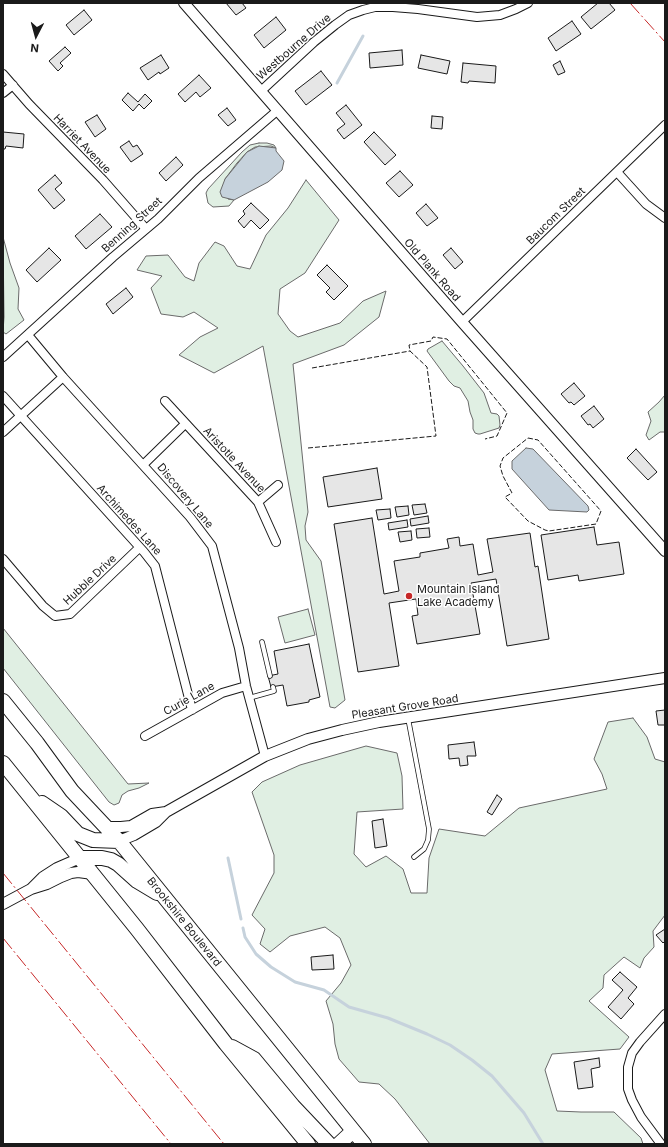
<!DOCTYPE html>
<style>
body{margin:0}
#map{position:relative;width:668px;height:1147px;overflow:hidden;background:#fff;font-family:Inter,sans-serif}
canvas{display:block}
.frame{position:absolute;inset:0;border:4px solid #1a1a1a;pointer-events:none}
.north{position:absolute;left:16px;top:16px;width:40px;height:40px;-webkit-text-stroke:3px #fff;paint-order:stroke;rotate:186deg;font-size:11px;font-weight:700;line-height:16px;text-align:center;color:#1a1a1a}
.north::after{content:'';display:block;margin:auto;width:14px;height:18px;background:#1a1a1a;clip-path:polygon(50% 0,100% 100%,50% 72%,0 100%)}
</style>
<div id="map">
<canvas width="668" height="1147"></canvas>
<div class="frame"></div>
<div class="north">N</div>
</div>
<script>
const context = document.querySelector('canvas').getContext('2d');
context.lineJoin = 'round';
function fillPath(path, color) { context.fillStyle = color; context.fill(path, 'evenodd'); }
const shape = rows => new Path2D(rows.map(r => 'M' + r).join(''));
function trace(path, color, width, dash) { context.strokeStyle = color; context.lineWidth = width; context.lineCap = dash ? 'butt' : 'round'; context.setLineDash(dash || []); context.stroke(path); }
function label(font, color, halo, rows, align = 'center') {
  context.font = font + ' Inter,sans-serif'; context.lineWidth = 3; context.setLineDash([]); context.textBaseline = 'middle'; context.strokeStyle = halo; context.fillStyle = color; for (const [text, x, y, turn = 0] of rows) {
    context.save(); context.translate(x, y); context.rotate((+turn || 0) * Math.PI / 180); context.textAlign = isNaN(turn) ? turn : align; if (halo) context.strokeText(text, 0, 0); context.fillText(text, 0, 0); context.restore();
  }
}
const green = shape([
 [259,143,267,143,274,145,276,148,271,146,255,147,247,152,237,163,225,179,228,199,234,200,229,206,213,207,208,203,206,193,208,189,242,152,250,145,259,143],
 [306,180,339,220,305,273,280,289,278,314,290,331,298,337,340,323,363,301,386,291,379,317,344,345,293,364,308,512,305,526,306,540,321,561,345,700,335,708,330,707,263,346,214,373,179,355,200,337,218,328,194,312,183,317,161,314,151,288,162,276,137,270,146,256,168,255,185,277,194,281,199,263,215,242,224,246,237,266,250,269,266,235,288,208,306,180],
 [3,237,10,263,19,288,18,309,24,320,6,334,3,332,4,317,3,237],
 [442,341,463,366,484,393,491,413,497,414,499,416,500,425,499,428,480,434,478,434,475,433,473,429,473,420,470,412,468,401,460,388,454,386,449,381,427,351,428,349,442,341],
 [665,395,665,432,660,432,649,440,646,435,651,421,648,412,659,402,665,395],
 [308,609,315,635,285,643,278,617,308,609],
 [3,628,128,784,149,783,139,788,128,791,122,795,119,803,114,805,109,802,3,668,3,628],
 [633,718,647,737,655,759,665,762,665,915,653,931,654,947,644,958,640,968,624,957,604,975,603,988,589,1001,629,1037,620,1049,552,1054,545,1070,557,1111,581,1112,614,1112,641,1138,643,1144,430,1144,395,1099,379,1084,359,1082,339,1059,335,1044,333,1024,326,1001,341,983,351,965,340,938,325,927,290,936,270,952,260,944,265,929,252,915,274,873,274,855,252,792,262,782,300,765,366,746,397,753,402,776,403,809,357,812,354,854,366,867,386,856,403,869,411,893,427,893,429,858,439,829,485,836,519,808,607,789,602,774,594,759,608,722,633,718]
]);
fillPath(green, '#e0efe3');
trace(green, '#6a6a6a', 1);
const water = shape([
 [259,146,276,148,276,151,284,161,282,170,268,182,234,200,222,197,220,192,225,179,247,152,259,146],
 [526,448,533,449,588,506,589,510,587,512,549,510,512,469,512,461,526,448]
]);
fillPath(water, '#c6d2dc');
trace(water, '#6a6a6a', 1);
trace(shape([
 [337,83,363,36],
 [228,858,241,919],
 [243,928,245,937,256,954,271,967,295,982,324,990,349,1007,388,1018,427,1034,450,1045,472,1060,492,1076,524,1113,543,1144]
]), '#c6d2dc', 3);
const building = shape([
 [226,3,242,3,246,8,236,15,226,3],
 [598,3,609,3,615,10,591,29,581,17,598,3],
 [84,10,92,20,74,35,66,25,84,10],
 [276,17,286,30,264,48,254,35,276,17],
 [572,21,581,34,556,51,548,38,572,21],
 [65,47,71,53,60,63,63,66,58,71,49,61,65,47],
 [402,50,403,65,370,68,369,53,402,50],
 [161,55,169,68,160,74,159,72,148,80,140,68,161,55],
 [421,55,450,61,447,74,418,68,421,55],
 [560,61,565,72,558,75,553,65,560,61],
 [463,63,496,66,495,83,469,81,468,83,461,82,463,63],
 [321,71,332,85,306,105,295,91,321,71],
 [199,75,211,88,200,97,196,92,185,102,178,94,199,75],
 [128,93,138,102,145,94,152,101,144,109,139,104,133,111,122,100,128,93],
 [346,105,362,125,344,139,337,130,345,124,336,113,346,105],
 [227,108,236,120,228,126,218,115,227,108],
 [97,115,106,129,95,137,85,122,97,115],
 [432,116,443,117,442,129,431,128,432,116],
 [3,132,24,134,23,148,6,146,5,149,3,149,3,132],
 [374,132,396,155,385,165,364,142,374,132],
 [129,141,133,147,137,145,143,154,131,162,120,147,129,141],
 [176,157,183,165,166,181,159,173,176,157],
 [400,171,413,185,399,197,386,183,400,171],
 [55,175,62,183,55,189,65,200,54,209,38,190,55,175],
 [251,203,269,220,260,229,251,220,244,228,238,221,245,214,243,211,251,203],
 [426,204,438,218,427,226,416,213,426,204],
 [100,214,112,227,86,249,75,236,100,214],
 [49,248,61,260,37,282,26,270,49,248],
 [451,248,463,262,455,269,443,255,451,248],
 [327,265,348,286,334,300,326,292,330,288,317,275,327,265],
 [126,288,133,297,113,314,106,304,126,288],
 [574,383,585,396,574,405,571,402,569,403,561,394,574,383],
 [594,406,604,419,593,428,590,424,588,425,581,416,594,406],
 [636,449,657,472,648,480,627,458,636,449],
 [377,468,382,499,328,507,323,477,377,468],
 [425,504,427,513,414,515,412,505,425,504],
 [408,506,409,515,397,517,395,507,408,506],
 [390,509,391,518,378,520,376,510,390,509],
 [428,516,429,523,411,526,410,519,428,516],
 [372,518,384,594,399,591,394,561,420,557,420,553,449,548,447,539,459,537,460,546,473,544,478,575,493,572,487,539,530,533,535,567,538,566,549,639,507,646,496,579,471,583,480,634,417,644,412,616,418,615,416,599,389,603,399,666,358,672,334,524,372,518],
 [407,520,408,527,389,530,388,523,407,520],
 [594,527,597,545,619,542,624,574,579,581,578,575,548,580,541,535,594,527],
 [429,528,430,537,417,538,416,529,429,528],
 [411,531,412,540,400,542,398,532,411,531],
 [309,644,320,697,309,700,309,702,287,706,283,685,271,687,268,676,278,674,274,651,309,644],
 [665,710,665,725,658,725,656,711,665,710],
 [474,742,476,756,467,756,468,765,460,766,459,758,449,759,448,745,474,742],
 [497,795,502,799,492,815,487,812,497,795],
 [383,819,387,846,375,848,372,821,383,819],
 [665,929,665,941,663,943,656,935,665,929],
 [333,955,334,969,312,970,311,957,333,955],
 [620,972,637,987,628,998,634,1004,621,1019,608,1007,623,990,612,980,620,972],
 [599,1058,600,1067,591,1069,593,1087,578,1089,574,1062,599,1058]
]);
fillPath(building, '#e6e6e6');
trace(building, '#1a1a1a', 1);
const service = shape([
 [262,642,270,676],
 [249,698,274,691,273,687],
 [408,718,429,829,428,840,424,849,414,857]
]);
const minor = shape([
 [3,74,29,104,103,180,146,229],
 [261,91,314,42,335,25,349,15,363,10,375,7,393,7,418,9,477,17,500,15,516,9,528,3],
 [3,93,13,85],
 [617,172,646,204,665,218],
 [462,322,665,125],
 [28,335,63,377,190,517,212,546,239,648,246,686,265,756],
 [3,357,113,257,158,219,199,178,278,110],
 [3,396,144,552,155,566,192,710],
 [165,401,258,502,276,542],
 [3,432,63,377],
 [143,465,185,424],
 [258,502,278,485],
 [3,559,43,606,55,616,70,614,139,548],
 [145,736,222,693,246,686],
 [661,1144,641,1117,632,1100,628,1089,628,1067,632,1053,640,1042,665,1014]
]);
const tertiary = shape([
 [184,3,462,322,665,551],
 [166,812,265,756,308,739,342,730,379,722,665,678],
 [106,827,121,827,131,826,152,814,166,812,156,822,134,835,119,841],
 [80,858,57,868,43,877,31,889,47,884,61,877,71,873,78,872,93,874],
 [3,904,31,889]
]);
const trunk = shape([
 [3,701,37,743,72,791,119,841,364,1144],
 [3,763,137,929,226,1044,308,1144],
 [42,803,61,816,78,834,93,840,119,841],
 [80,858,102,858,111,860,118,864,137,881,157,893],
 [232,1047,254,1059,293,1106,329,1144],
 [339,1144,353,1131]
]);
trace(service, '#1a1a1a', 5.5);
trace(minor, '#1a1a1a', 10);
trace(tertiary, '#1a1a1a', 12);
trace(trunk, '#1a1a1a', 16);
trace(service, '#fff', 4);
trace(minor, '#fff', 8);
trace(tertiary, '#fff', 10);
trace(trunk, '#fff', 14);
trace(shape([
 [312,368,410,351],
 [528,438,538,440,601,511,596,524,549,531,545,530,528,521,505,497,512,493,503,476,500,466,503,458,528,438],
 [308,448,436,436,427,367,410,351,409,345,431,341,433,337,447,339,507,413,497,436,485,439]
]), '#1a1a1a', 1, [5, 2]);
trace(shape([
 [630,3,665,42],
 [3,873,224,1144],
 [3,938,171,1144]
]), '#c62828', 1, [14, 3, 2, 3]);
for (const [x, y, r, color] of [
 [409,596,4,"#c62828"]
]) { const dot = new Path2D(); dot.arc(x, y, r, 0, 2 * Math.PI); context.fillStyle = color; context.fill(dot); trace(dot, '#fff', 1.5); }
label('11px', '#1a1a1a', '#fff', [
 ["Westbourne Drive",294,47,-41],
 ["Harriet Avenue",82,144,46],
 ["Baucom Street",556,216,-44],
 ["Benning Street",132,225,-42],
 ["Old Plank Road",432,270,49],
 ["Aristotle Avenue",234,460,47],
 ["Discovery Lane",185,496,50],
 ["Archimedes Lane",129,520,48],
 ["Hubble Drive",90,580,-43],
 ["Curie Lane",189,699,-29],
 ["Pleasant Grove Road",405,707,-9],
 ["Brookshire Boulevard",184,922,51]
]);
label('11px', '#1a1a1a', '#fff', [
 ["Mountain Island",417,590],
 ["Lake Academy",417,603]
], 'left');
</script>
